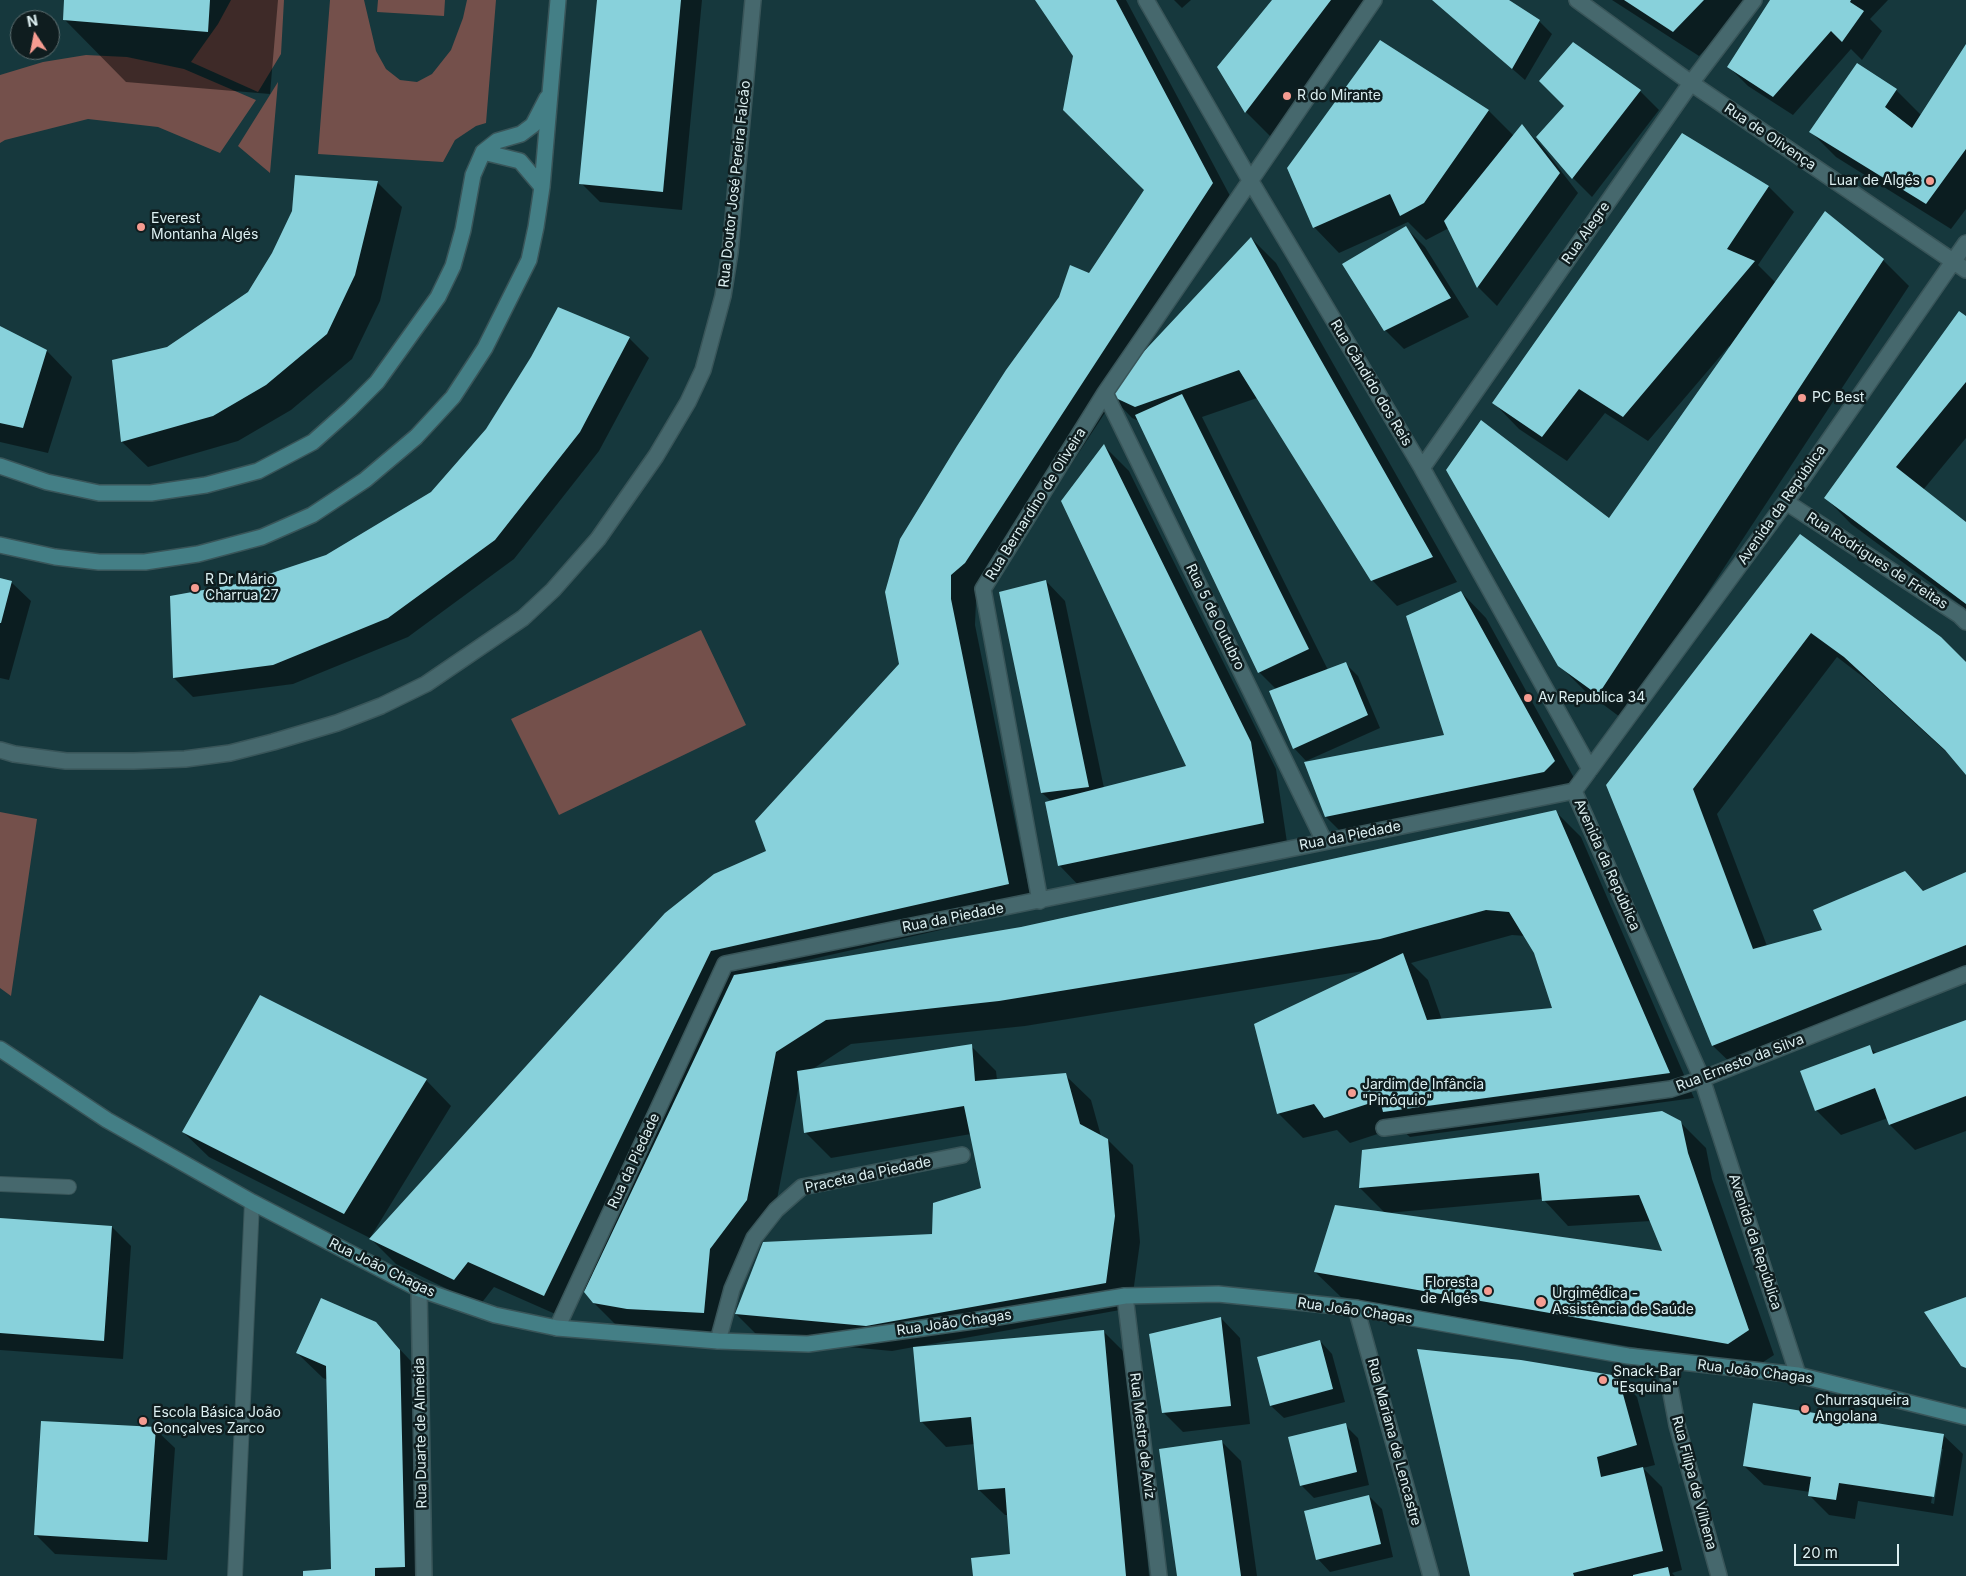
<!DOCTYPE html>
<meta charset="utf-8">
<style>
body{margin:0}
#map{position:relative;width:1966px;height:1576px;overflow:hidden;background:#16383d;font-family:Inter,sans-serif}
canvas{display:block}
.north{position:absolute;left:10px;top:10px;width:50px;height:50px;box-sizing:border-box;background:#0f1d1f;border:1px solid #617173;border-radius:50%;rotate:349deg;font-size:14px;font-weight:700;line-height:20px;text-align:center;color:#ddf0f2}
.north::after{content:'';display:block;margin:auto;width:18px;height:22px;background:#f59c91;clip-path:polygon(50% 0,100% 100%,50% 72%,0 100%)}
.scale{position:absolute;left:1794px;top:1544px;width:105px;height:22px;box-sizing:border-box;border:2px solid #ddf0f2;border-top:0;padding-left:6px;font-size:15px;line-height:18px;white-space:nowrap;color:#ddf0f2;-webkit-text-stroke:4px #0f1d1f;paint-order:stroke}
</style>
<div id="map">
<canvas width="1966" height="1576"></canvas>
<div class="north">N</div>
<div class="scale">20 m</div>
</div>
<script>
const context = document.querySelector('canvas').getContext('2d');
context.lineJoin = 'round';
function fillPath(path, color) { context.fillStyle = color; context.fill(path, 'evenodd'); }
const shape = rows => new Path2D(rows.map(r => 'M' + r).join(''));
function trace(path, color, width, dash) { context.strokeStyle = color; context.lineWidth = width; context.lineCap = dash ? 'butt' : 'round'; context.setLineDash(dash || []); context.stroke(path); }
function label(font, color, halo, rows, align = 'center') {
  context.font = font + ' Inter,sans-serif'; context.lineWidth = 5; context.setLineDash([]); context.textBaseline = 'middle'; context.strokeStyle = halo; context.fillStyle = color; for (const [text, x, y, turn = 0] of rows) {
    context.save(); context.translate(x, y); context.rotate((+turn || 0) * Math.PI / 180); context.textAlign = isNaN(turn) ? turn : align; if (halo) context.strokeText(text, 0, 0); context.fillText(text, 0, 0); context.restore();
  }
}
fillPath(shape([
 [231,0,284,0,281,54,258,92,191,62,218,24],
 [330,0,364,0,376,51,386,69,400,80,417,82,432,74,451,50,463,18,467,0,496,0,486,123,476,126,455,140,443,162,318,154],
 [378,0,445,0,444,16,377,12],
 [86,55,127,57,184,69,256,100,220,153,158,127,88,119,5,140,0,143,0,75,43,62],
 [278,82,270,173,238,146],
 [701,630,746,725,559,815,511,719],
 [0,812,37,819,11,996,0,988]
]), '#74504b');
fillPath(shape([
 [66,0,278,0,270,94,126,82,64,19],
 [599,0,702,0,682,210,600,202,581,183],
 [1037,0,1126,0,1237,209,1147,348,1148,349,1251,238,1276,263,1457,582,1397,606,1372,580,1257,398,1202,417,1328,670,1345,663,1358,676,1380,728,1306,761,1294,748,1277,690,1259,672,1139,421,1132,418,1114,399,990,588,976,601,975,625,1033,909,777,967,777,969,1022,928,1555,811,1581,837,1694,1098,1410,1137,1399,1127,1350,1143,1337,1130,1303,1138,1278,1113,1370,970,1025,1026,851,1044,811,1070,971,1046,996,1071,997,1080,1065,1075,1091,1100,1101,1136,1108,1140,1133,1165,1140,1242,1131,1308,915,1347,915,1349,1104,1332,1129,1357,1149,1576,974,1576,1012,1555,1008,1515,1005,1515,979,1490,975,1444,946,1447,921,1421,914,1347,892,1351,761,1339,736,1314,933,1235,983,1189,971,1134,831,1158,805,1132,799,1085,772,1225,735,1274,729,1338,619,1328,594,1303,584,1289,569,1320,494,1287,480,1305,396,1264,371,1239,768,852,900,664,1089,274,1145,190,1074,56],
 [1512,935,1525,936,1535,952,1553,1009,1442,1020,1428,980,1411,963],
 [1174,0,1191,0,1182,8],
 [1274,0,1375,0,1271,137,1246,112],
 [1434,0,1506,0,1539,21,1552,34,1525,80],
 [1612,0,1744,0,1749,5,1699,56],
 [1771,0,1888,0,1870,19,1882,31,1862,60,1851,49,1793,115,1748,86,1729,67],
 [1574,43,1640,91,1659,110,1592,197,1573,178,1538,137,1566,106],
 [1966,46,1966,209,1951,229,1836,157,1811,132,1896,90,1921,115],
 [1488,110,1514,136,1522,126,1541,145,1578,193,1497,306,1478,287,1449,228,1426,240,1408,222,1339,253,1314,227],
 [1682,135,1769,187,1794,212,1758,265,1776,283,1825,213,1883,260,1909,286,1624,720,1585,691,1559,665,1609,520,1731,347,1729,346,1648,441,1605,413,1567,461,1519,429,1494,403],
 [377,182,402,207,380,301,352,359,291,410,238,441,148,467,122,442,168,348,249,293],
 [1406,228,1425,247,1469,317,1404,349,1385,330],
 [559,309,629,338,649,358,599,451,514,559,408,637,293,684,193,697,174,678,243,584,326,556,432,493,487,430,532,358],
 [1966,317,1966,438,1923,490,1966,524,1966,609,1851,524,1826,498],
 [0,328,47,351,72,377,48,453,0,442],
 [1104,446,1129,471,1276,769,1288,849,1084,891,1059,865,1051,801,1042,793,1001,593,1046,581,1065,601,1104,788,1188,767],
 [1800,536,1966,663,1966,773,1954,759,1871,683,1837,657,1717,814,1767,946,1824,931,1905,872,1924,892,1966,873,1966,980,1739,1071,1713,1046,1607,786],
 [0,579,11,582,31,601,9,680,0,678],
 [1461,592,1486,618,1579,787,1351,842,1326,817,1446,736],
 [1966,1022,1966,1131,1915,1150,1890,1125,1888,1118,1841,1135,1816,1110,1869,1047,1877,1054],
 [426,1080,451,1106,370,1238,209,1157,183,1132],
 [1680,1122,1706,1148,1712,1179,1774,1355,1754,1368,1341,1297,1315,1272,1386,1214,1360,1188],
 [1543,1199,1568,1226,1651,1221,1664,1253,1387,1213],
 [0,1219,112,1227,131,1246,123,1359,0,1350],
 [1221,1318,1240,1338,1250,1424,1183,1432,1163,1412],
 [375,1323,425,1376,429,1576,304,1576,332,1570,328,1380,323,1378,297,1353],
 [1320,1341,1332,1354,1345,1402,1284,1418,1271,1406],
 [1618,1377,1637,1397,1655,1465,1643,1468,1662,1487,1682,1570,1672,1573,1675,1576,1471,1576],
 [1345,1425,1358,1438,1369,1485,1314,1498,1301,1485],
 [155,1429,175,1448,167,1560,55,1554,35,1534],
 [1943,1435,1963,1454,1953,1516,1858,1501,1855,1519,1829,1515,1809,1495,1810,1492,1764,1485,1744,1466],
 [1940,1449,1943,1449,1934,1504,1931,1503],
 [1222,1442,1241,1461,1257,1576,1178,1576],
 [1369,1496,1382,1509,1393,1557,1330,1572,1318,1559]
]), '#0007');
fillPath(shape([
 [64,0,210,0,208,32,63,20],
 [597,0,681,0,663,192,579,184],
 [1035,0,1116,0,1213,183,965,563,951,575,951,599,1009,884,711,951,544,1296,468,1262,454,1280,369,1239,665,913,714,874,766,851,755,821,899,664,885,592,900,539,957,446,1006,370,1059,297,1070,265,1089,273,1144,190,1063,110,1073,56],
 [1272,0,1331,0,1245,113,1217,67],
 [1432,0,1509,0,1540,20,1512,69],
 [1624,0,1704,0,1673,32],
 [1770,0,1851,0,1850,2,1864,11,1842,42,1831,31,1773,97,1727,67],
 [1380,40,1489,110,1424,203,1400,216,1390,194,1313,228,1287,168],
 [1573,42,1641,90,1572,179,1536,137,1564,106,1539,81],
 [1966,44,1966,149,1926,204,1809,132,1857,63,1897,89,1885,107,1912,128],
 [1522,124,1560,173,1477,288,1444,221],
 [1682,133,1769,186,1727,249,1755,261,1623,417,1579,389,1542,437,1492,403],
 [295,175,378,181,355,275,327,334,266,385,213,416,121,442,112,360,167,347,248,292,272,253,292,211],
 [1825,211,1884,259,1598,695,1558,666,1446,470,1481,420,1609,518],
 [1406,226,1451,298,1384,331,1342,264],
 [1251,237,1433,557,1371,581,1239,370,1135,407,1105,393],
 [558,307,630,337,580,432,495,540,388,618,273,665,173,678,170,596,242,583,326,555,431,492,486,429,531,357],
 [1959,311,1966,316,1966,382,1896,467,1966,522,1966,604,1824,498],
 [0,326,47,350,23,428,0,423],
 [1182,394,1309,649,1258,673,1135,415],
 [1104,444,1251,742,1264,823,1058,866,1045,802,1186,766,1061,501],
 [1800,534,1941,637,1966,662,1966,775,1945,750,1844,657,1811,633,1693,789,1753,949,1822,930,1813,910,1905,871,1923,891,1966,872,1966,945,1712,1046,1606,785],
 [0,578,12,581,1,623,0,623],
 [1046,580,1089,787,1041,793,999,592],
 [1461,591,1555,761,1544,772,1325,817,1304,762,1444,735,1406,616],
 [1346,662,1368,715,1293,749,1269,691],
 [1556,810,1670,1073,1383,1112,1380,1100,1324,1118,1314,1104,1277,1114,1254,1024,1403,953,1427,1020,1552,1008,1534,953,1509,912,1486,910,1380,939,999,1001,826,1020,776,1052,747,1200,710,1249,704,1313,627,1309,593,1303,584,1292,734,975,1021,927],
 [260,995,427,1079,344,1214,182,1132],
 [1966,1020,1966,1096,1889,1125,1875,1088,1815,1111,1800,1071,1870,1045,1873,1054],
 [972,1044,975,1081,1066,1073,1080,1124,1108,1139,1115,1216,1106,1283,866,1326,735,1314,763,1242,932,1234,933,1203,981,1188,964,1106,804,1133,797,1071],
 [1662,1111,1681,1121,1688,1153,1749,1330,1728,1344,1314,1272,1335,1205,1662,1251,1639,1195,1542,1201,1539,1173,1359,1188,1362,1150],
 [0,1218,112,1226,104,1341,0,1333],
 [1966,1297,1966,1368,1961,1366,1924,1312],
 [321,1298,376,1322,400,1350,405,1567,375,1568,375,1576,303,1576,303,1571,331,1569,326,1366,296,1353],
 [1221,1317,1231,1406,1162,1413,1149,1334],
 [1104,1330,1126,1576,973,1576,971,1558,1010,1554,1005,1488,978,1490,971,1417,920,1422,913,1347],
 [1320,1340,1333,1389,1270,1406,1257,1357],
 [1417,1349,1521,1360,1618,1376,1637,1445,1597,1457,1601,1477,1643,1467,1663,1551,1573,1573,1574,1576,1470,1576],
 [1753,1403,1944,1434,1934,1497,1839,1483,1836,1500,1808,1496,1811,1477,1743,1466],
 [41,1421,156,1427,148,1542,34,1535],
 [1346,1423,1357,1472,1300,1486,1288,1437],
 [1222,1440,1241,1576,1177,1576,1159,1449],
 [1369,1495,1381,1544,1316,1560,1304,1511],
 [1668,1567,1670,1576,1633,1576,1633,1575]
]), '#88d1db');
const lane = shape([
 [0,1184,69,1187],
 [235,1576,252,1202]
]);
const street = shape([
 [1146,0,1250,180,1422,468,1590,769],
 [1577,0,1691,83,1966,270],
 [1105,393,1324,841],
 [1422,468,1691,83,1754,0],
 [1786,502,1959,615,1966,622],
 [0,750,14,754,66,761,134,761,185,759,230,753,273,742,337,723,381,706,426,684,523,618,553,590,598,539,656,456,688,402,703,370,723,296,730,252,753,0],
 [1574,791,1786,502,1966,243],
 [1574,791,1702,1079,1798,1375],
 [1040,901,983,589,1105,393,1374,0],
 [1384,1128,1671,1089,1702,1079,1966,974],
 [419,1289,424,1576],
 [1125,1296,1159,1576],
 [1356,1308,1431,1576],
 [557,1328,725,964,1574,791],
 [718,1341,732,1289,754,1238,776,1210,802,1187,962,1155],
 [1665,1361,1677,1425,1719,1576]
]);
const secondary = shape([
 [483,152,520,161,542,187],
 [0,466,47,482,99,493,151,493,206,485,258,471,313,442,350,409,377,382,438,297,453,266,463,230,473,175,483,152,497,141,521,134,533,125,547,98],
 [0,545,55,557,99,562,145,562,198,554,262,537,312,515,365,480,416,437,453,397,485,348,529,260,536,227,542,187,558,0],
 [0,1049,107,1120,252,1202,419,1289,495,1315,557,1328,718,1341,808,1344,973,1321,1125,1296,1218,1294,1356,1308,1628,1356,1798,1375,1966,1417]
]);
trace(lane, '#395559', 16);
trace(street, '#395559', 18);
trace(secondary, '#395559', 18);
trace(lane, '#46686d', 14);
trace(street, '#46686d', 15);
trace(secondary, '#447f86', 15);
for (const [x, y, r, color] of [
 [1287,96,5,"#f59c91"],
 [1930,181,5,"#f59c91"],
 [141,227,5,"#f59c91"],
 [1802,398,5,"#f59c91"],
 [195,588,5,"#f59c91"],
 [1528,698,5,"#f59c91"],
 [1352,1093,5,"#f59c91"],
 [1488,1291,5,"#f59c91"],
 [1541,1302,6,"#f59c91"],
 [1603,1380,5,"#f59c91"],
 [1805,1409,5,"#f59c91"],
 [143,1421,5,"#f59c91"]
]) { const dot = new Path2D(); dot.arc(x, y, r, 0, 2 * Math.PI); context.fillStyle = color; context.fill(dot); trace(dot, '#0f1d1f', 2); }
label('14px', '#ddf0f2', '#0f1d1f', [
 ["R do Mirante",1297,96],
 ["Luar de Algés",1920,181,"right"],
 ["Everest",151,219],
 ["Montanha Algés",151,235],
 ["PC Best",1812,398],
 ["R Dr Mário",205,580],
 ["Charrua 27",205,596],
 ["Av Republica 34",1538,698],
 ["Jardim de Infância",1362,1085],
 ["\"Pinóquio\"",1362,1101],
 ["Floresta",1478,1283,"right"],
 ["de Algés",1478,1299,"right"],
 ["Urgimédica -",1552,1294],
 ["Assistência de Saúde",1552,1310],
 ["Snack-Bar",1613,1372],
 ["\"Esquina\"",1613,1388],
 ["Churrasqueira",1815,1401],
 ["Angolana",1815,1417],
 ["Escola Básica João",153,1413],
 ["Gonçalves Zarco",153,1429]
], 'left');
label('14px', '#ddf0f2', '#0f1d1f', [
 ["Rua de Olivença",1770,137,34],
 ["Rua Doutor José Pereira Falcão",735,184,-84],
 ["Rua Alegre",1586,233,-55],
 ["Rua Cândido dos Reis",1371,383,59],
 ["Rua Bernardino de Oliveira",1036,504,-58],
 ["Avenida da República",1782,505,-55],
 ["Rua Rodrigues de Freitas",1877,561,33],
 ["Rua 5 de Outubro",1215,617,64],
 ["Rua da Piedade",1350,836,-11],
 ["Avenida da República",1607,865,66],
 ["Rua da Piedade",953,918,-11],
 ["Rua Ernesto da Silva",1740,1063,-21],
 ["Rua da Piedade",634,1161,-65],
 ["Praceta da Piedade",868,1175,-12],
 ["Avenida da República",1755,1242,72],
 ["Rua João Chagas",382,1268,26],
 ["Rua João Chagas",1355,1311,8],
 ["Rua João Chagas",954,1323,-8],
 ["Rua João Chagas",1755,1372,7],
 ["Rua Duarte de Almeida",421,1433,-91],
 ["Rua Mestre de Aviz",1142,1436,83],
 ["Rua Mariana de Lencastre",1394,1442,75],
 ["Rua Filipa de Vilhena",1694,1483,75]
]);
</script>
